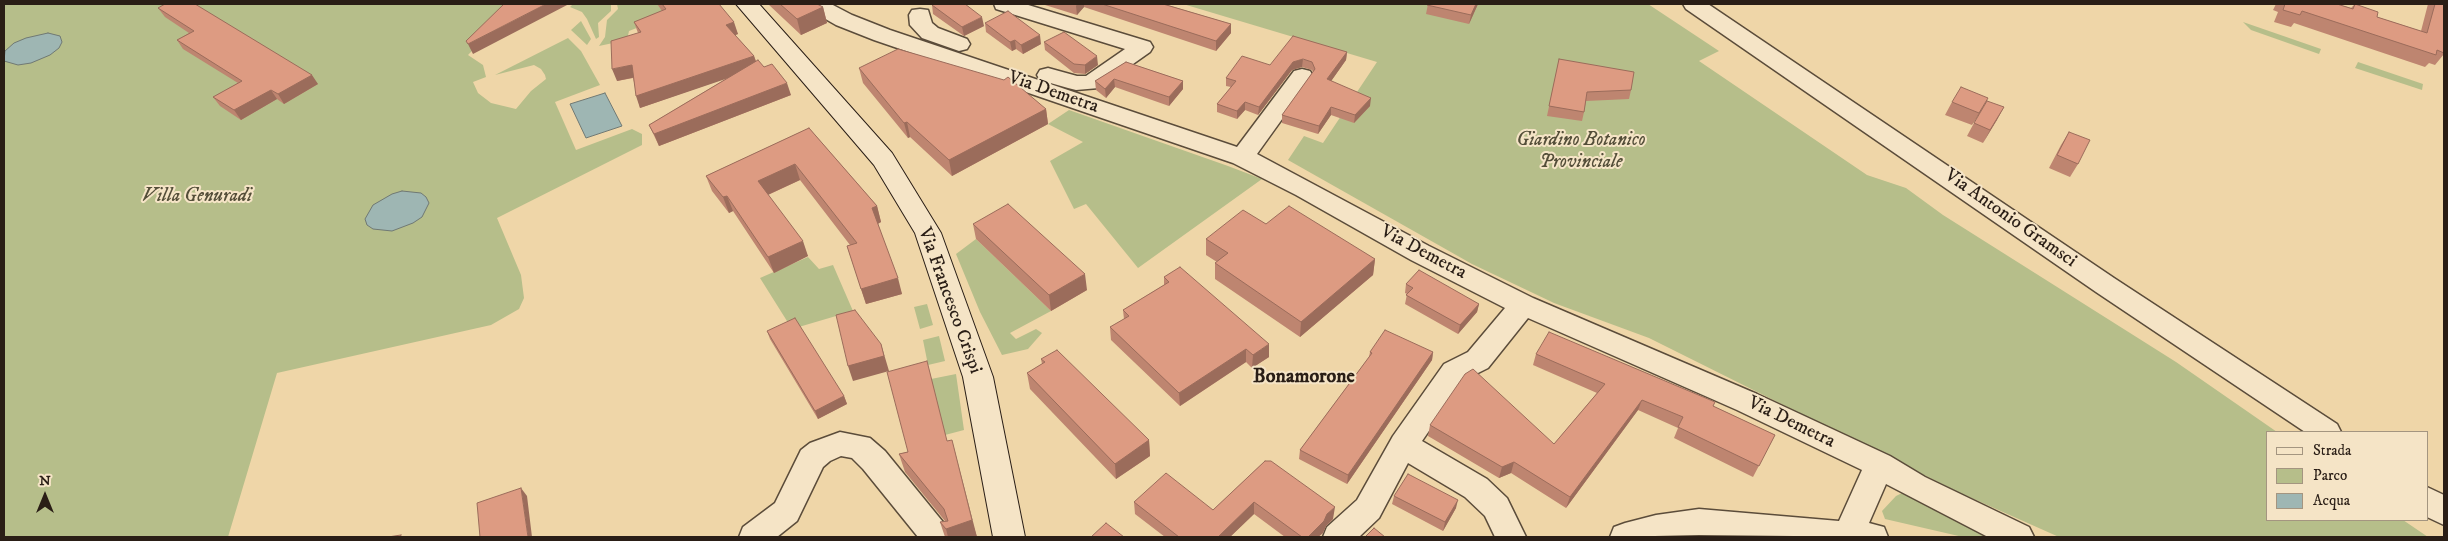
<!DOCTYPE html>
<style>
body{margin:0}
#map{position:relative;width:2448px;height:541px;overflow:hidden;background:#efd6a8;font-family:"IM FELL DW Pica",serif}
canvas{display:block}
.frame{position:absolute;inset:0;border:5px solid #2a1e16;pointer-events:none}
.legend{position:absolute;left:2266px;top:431px;width:162px;height:90px;box-sizing:border-box;background:#f5e4c6;border:1px solid #a49580;margin:0;padding:6px 9px;list-style:none;font-size:15px;color:#2a1e16}
.legend li{display:flex;align-items:center;gap:10px;height:25px}
.legend b{width:25px;border:1px solid #a49580}
.north{position:absolute;left:20px;top:471px;width:50px;height:50px;-webkit-text-stroke:4px #f5e4c6;paint-order:stroke;rotate:0deg;font-size:14px;font-weight:700;line-height:20px;text-align:center;color:#2a1e16}
.north::after{content:'';display:block;margin:auto;width:18px;height:22px;background:#2a1e16;clip-path:polygon(50% 0,100% 100%,50% 72%,0 100%)}
</style>
<div id="map">
<canvas width="2448" height="541"></canvas>
<div class="frame"></div>
<ul class="legend">
<li><b style="height:6px;background:#f5e4c6"></b>Strada</li>
<li><b style="height:14px;background:#b6be8a"></b>Parco</li>
<li><b style="height:14px;background:#9eb6b3"></b>Acqua</li>
</ul>
<div class="north">N</div>
</div>
<script>
const context = document.querySelector('canvas').getContext('2d');
context.lineJoin = 'round';
function fillPath(path, color) { context.fillStyle = color; context.fill(path, 'evenodd'); }
const shape = rows => new Path2D(rows.map(r => 'M' + r).join(''));
function trace(path, color, width, dash) { context.strokeStyle = color; context.lineWidth = width; context.lineCap = dash ? 'butt' : 'round'; context.setLineDash(dash || []); context.stroke(path); }
function label(font, color, halo, rows, align = 'center') {
  context.font = font + ' "IM FELL DW Pica",serif'; context.lineWidth = 4; context.setLineDash([]); context.textBaseline = 'middle'; context.strokeStyle = halo; context.fillStyle = color; for (const [text, x, y, turn = 0] of rows) {
    context.save(); context.translate(x, y); context.rotate((+turn || 0) * Math.PI / 180); context.textAlign = isNaN(turn) ? turn : align; if (halo) context.strokeText(text, 0, 0); context.fillText(text, 0, 0); context.restore();
  }
}
fillPath(shape([
 [4,4,518,4,468,55,483,65,486,77,473,82,478,93,491,103,516,109,531,91,546,79,545,75,541,69,534,65,495,75,568,38,581,51,600,85,555,102,576,150,632,129,642,134,642,145,497,218,521,275,524,298,519,309,491,325,277,373,228,537,4,537],
 [573,4,611,4,611,11,598,23,599,37,596,39,587,19,582,12,570,7],
 [617,4,657,4,667,16,629,31,627,40,599,46,605,37,607,20,618,9],
 [1183,4,1648,4,1719,51,1699,61,1867,175,1906,188,1943,215,2176,362,2277,432,2267,432,2267,520,2403,520,2428,537,2059,537,1958,492,1649,338,1554,303,1472,264,1288,160,1304,136,1323,143,1377,62],
 [581,21,591,39,587,45,571,30],
 [2243,22,2321,49,2319,54,2251,30],
 [2358,62,2423,84,2422,90,2355,68],
 [1069,110,1228,166,1262,179,1138,268,1086,204,1074,209,1050,161,1083,142,1048,124],
 [976,239,1051,311,1010,333,1016,339,1036,329,1042,333,1028,349,1002,355,980,312,956,254],
 [808,257,819,269,833,265,853,311,792,329,760,278],
 [927,304,933,325,920,329,914,307],
 [939,336,945,361,928,365,923,340],
 [956,374,964,430,945,435,931,379],
 [1906,491,1986,534,1988,537,1963,537,1885,519,1882,511,1896,496]
]), '#b6be8a');
const water = shape([
 [48,33,60,36,62,42,59,48,50,55,31,63,18,65,4,61,5,51,14,43,26,38,48,33],
 [605,93,622,126,586,138,570,104,605,93],
 [402,191,421,193,426,197,429,203,422,217,413,223,392,231,373,229,367,225,365,219,373,205,392,194,402,191]
]);
fillPath(water, '#9eb6b3');
trace(water, '#707974', 1);
const minor = shape([
 [805,4,831,4,852,15,890,30,1237,147,1294,71,1302,69,1310,71,1313,76,1257,154,1429,246,1533,298,1757,394,1890,456,1925,477,2029,527,2034,537,1988,537,1886,484,1869,523,1884,527,1888,537,1699,535,1610,537,1614,527,1625,523,1656,515,1699,509,1839,521,1862,470,1737,410,1528,318,1488,368,1464,380,1422,441,1487,479,1507,498,1526,537,1495,537,1485,516,1465,497,1408,463,1379,518,1359,537,1323,537,1327,527,1357,500,1393,436,1444,364,1468,352,1505,308,1411,260,1296,195,1233,163,874,40,836,25,808,9,805,4],
 [994,4,1025,4,1150,42,1153,47,1150,52,1099,88,1076,90,1068,88,1040,80,1037,75,1040,70,1048,68,1077,76,1086,76,1125,49,996,9,994,4],
 [1683,4,1708,4,2114,278,2337,424,2341,432,2305,432,2096,292,1686,9,1683,4],
 [920,9,928,10,932,23,938,28,967,39,970,44,967,49,959,51,922,38,910,25,909,15,912,10,920,9],
 [840,432,870,438,885,451,947,527,951,537,918,537,863,469,852,458,841,456,830,461,823,467,797,521,777,537,739,537,743,527,775,503,801,450,810,443,840,432],
 [2427,487,2444,495,2444,525,2427,517,2427,487]
]);
const secondary = shape([
 [736,4,759,4,892,153,941,233,993,377,1025,537,993,537,963,377,915,233,874,165,736,4]
]);
trace(minor, '#5b4c3a', 3);
trace(secondary, '#2a1e16', 2);
fillPath(minor, '#f5e4c6');
fillPath(secondary, '#f5e4c6');
fillPath(shape([
 [657,4,719,4,738,34,735,35,754,56,756,61,791,95,659,146,649,125,729,77,640,108,633,78,617,81,638,33,634,22,662,11],
 [768,4,817,4,823,7,827,23,801,35],
 [1045,4,1164,4,1231,24,1231,33,1216,51,1084,7,1077,15,1045,5],
 [1428,4,1478,4,1469,24,1426,14],
 [2276,4,2337,4,2351,8,2355,4,2377,17,2421,31,2428,4,2444,4,2444,54,2435,65,2429,63,2425,67,2294,23,2291,27,2274,22,2278,12,2273,10],
 [932,5,984,26,964,36,933,14],
 [158,8,318,84,284,104,277,99,241,120,220,106,213,97,238,83,183,49,177,40,189,33,165,17],
 [985,23,1041,44,1023,54,1016,49,1012,51,986,32],
 [1044,42,1098,65,1085,74,1074,73,1045,50],
 [1347,52,1346,60,1331,81,1370,106,1354,123,1331,115,1318,134,1282,123,1282,115,1313,72,1312,70,1302,67,1292,70,1258,115,1245,110,1237,119,1217,112,1217,104,1231,87,1226,86,1226,78,1270,65],
 [1559,59,1631,90,1629,99,1586,101,1584,112,1582,121,1547,116],
 [1126,62,1183,81,1183,89,1169,106,1115,87,1106,98,1096,90,1095,81],
 [859,68,1046,109,1048,124,952,176,910,137,908,138,863,83],
 [1952,102,1981,111,1972,125,1945,115],
 [2004,107,1983,143,1967,136,1974,123],
 [809,128,877,206,881,222,878,224,902,294,866,304,847,246,850,245,800,180,768,195,808,256,774,273,733,211,729,213,712,191,706,176],
 [2069,132,2078,164,2070,177,2049,168,2061,145],
 [973,224,1087,290,1051,311,976,239],
 [1266,224,1375,259,1373,275,1300,337,1215,279,1215,263,1217,262,1206,255,1206,239],
 [1164,277,1269,357,1252,368,1246,362,1180,406,1111,340,1110,327,1124,319,1123,310,1164,285],
 [1406,284,1479,304,1477,312,1458,334,1405,304,1407,294,1405,293],
 [767,331,844,396,847,404,818,419,770,339],
 [1370,352,1433,352,1432,360,1347,484,1299,459,1300,450,1369,357],
 [1536,354,1713,406,1775,435,1753,477,1674,438,1678,428,1638,410,1566,508,1511,473,1499,478,1428,436,1430,425,1554,444,1597,393,1533,365],
 [1041,359,1149,440,1150,456,1116,479,1030,389,1027,373,1042,364],
 [947,441,977,537,945,537,940,522,945,521,905,472,899,454],
 [1265,461,1333,519,1326,526,1323,533,1318,537,1285,537,1254,514,1230,537,1165,537,1135,514,1134,502,1213,510],
 [1394,496,1456,508,1443,531,1392,504]
]), '#be8570');
fillPath(shape([
 [546,4,569,4,473,54,468,44],
 [1077,4,1084,4,1084,7,1077,15,1076,6],
 [1476,4,1478,4,1469,24,1471,15],
 [823,7,827,23,801,35,797,19],
 [982,17,984,26,964,36,962,27],
 [734,22,738,34,730,37,726,25],
 [1231,24,1231,33,1216,51,1216,41],
 [1040,35,1041,44,1023,54,1021,45],
 [1015,40,1016,49,1012,51,1010,42],
 [1347,52,1346,60,1327,87,1327,79],
 [754,56,758,68,640,108,636,96],
 [1097,56,1098,65,1085,74,1085,65],
 [1303,59,1302,67,1292,70,1258,115,1259,107,1293,62],
 [632,65,636,77,617,81,612,69],
 [312,75,318,84,284,104,278,94],
 [1114,79,1115,87,1106,98,1105,89],
 [1183,81,1183,89,1169,106,1169,97],
 [787,83,791,95,659,146,654,134],
 [271,90,277,99,241,120,234,110],
 [1371,98,1370,106,1354,123,1355,115],
 [1988,98,1981,111,1972,125,1979,113],
 [1245,102,1245,110,1237,119,1237,111],
 [1331,107,1331,115,1318,134,1319,126],
 [2004,107,1997,120,1983,143,1990,130],
 [1046,109,1048,124,952,176,949,160],
 [907,122,910,137,908,138,904,123],
 [795,164,800,180,763,197,758,181],
 [727,196,733,211,729,213,723,197],
 [877,206,881,222,877,224,872,208],
 [803,241,808,256,774,273,768,257],
 [1375,259,1373,275,1300,337,1301,322],
 [1085,274,1087,290,1051,311,1049,295],
 [898,278,902,294,866,304,861,289],
 [1479,304,1477,312,1458,334,1460,325],
 [881,344,889,371,853,381,848,366],
 [1269,344,1269,357,1252,368,1253,355],
 [1246,349,1246,362,1180,406,1179,393],
 [1433,352,1432,360,1347,484,1348,475],
 [844,396,847,404,818,419,815,411],
 [1642,400,1638,410,1566,508,1570,497],
 [952,440,977,537,948,537,946,529,972,520],
 [1149,440,1150,456,1116,479,1115,464],
 [1514,462,1511,473,1499,478,1502,467],
 [521,488,527,496,532,537,528,537],
 [1458,500,1456,508,1443,531,1445,522],
 [1254,502,1254,514,1230,537,1218,537],
 [1335,507,1333,519,1326,526,1323,533,1318,537,1308,537,1327,514]
]), '#9b6c5b');
const building = shape([
 [165,4,195,4,312,75,278,94,271,90,234,110,213,97,242,81,177,40,194,31,158,8,165,4],
 [504,4,546,4,468,44,466,41,504,4],
 [662,4,719,4,734,22,726,25,754,56,636,96,632,65,612,69,611,41,641,32,634,22,666,9,662,4],
 [780,4,817,4,823,7,797,19,780,4],
 [935,4,965,4,982,17,962,27,932,5,935,4],
 [1102,4,1163,4,1231,24,1216,41,1102,4],
 [1428,4,1476,4,1471,15,1427,5,1428,4],
 [2285,4,2337,4,2353,9,2355,4,2378,12,2377,17,2427,33,2435,4,2444,4,2444,53,2437,50,2436,55,2302,11,2300,15,2283,10,2285,4],
 [1008,11,1040,35,1021,45,1015,40,1010,42,985,23,1008,11],
 [1064,32,1097,56,1085,65,1074,64,1044,42,1064,32],
 [1293,36,1347,52,1327,79,1371,98,1355,115,1331,107,1319,126,1282,115,1315,69,1312,62,1303,59,1293,62,1259,107,1245,102,1237,111,1217,104,1236,81,1226,78,1242,56,1270,65,1293,36],
 [898,49,1004,80,1008,77,1046,109,949,160,907,122,904,123,859,68,898,49],
 [1559,59,1634,72,1631,90,1587,92,1584,112,1549,106,1559,59],
 [758,60,764,67,772,64,787,83,654,134,649,125,758,60],
 [1126,62,1183,81,1169,97,1114,79,1105,89,1095,81,1126,62],
 [1961,87,1988,98,1979,113,1952,102,1961,87],
 [1987,101,2004,107,1990,130,1974,123,1987,101],
 [809,128,877,206,872,208,898,278,861,289,847,246,857,243,795,164,758,181,803,241,768,257,727,196,723,197,706,176,809,128],
 [2069,132,2090,140,2078,164,2057,155,2069,132],
 [1008,204,1085,274,1049,295,973,224,1008,204],
 [1289,206,1375,259,1301,322,1215,263,1228,253,1206,239,1243,210,1266,224,1289,206],
 [1180,267,1269,344,1253,355,1246,349,1179,393,1110,327,1129,316,1123,310,1169,282,1164,277,1180,267],
 [1419,270,1479,304,1460,325,1406,295,1413,288,1406,284,1419,270],
 [855,310,881,344,884,356,848,366,836,315,855,310],
 [795,318,844,396,815,411,767,331,795,318],
 [1385,330,1433,352,1348,475,1300,450,1372,353,1370,352,1385,330],
 [1549,332,1715,402,1713,406,1775,435,1759,466,1678,427,1683,417,1642,400,1570,497,1514,462,1502,467,1430,425,1465,374,1473,369,1554,444,1605,384,1536,354,1549,332],
 [1057,350,1149,440,1115,464,1027,373,1045,362,1041,359,1057,350],
 [927,361,947,441,952,440,972,520,946,529,940,522,948,521,944,509,899,454,908,452,887,372,927,361],
 [1265,461,1271,461,1335,507,1327,514,1324,521,1308,537,1302,537,1254,502,1218,537,1179,537,1134,502,1166,473,1213,510,1265,461],
 [1408,474,1458,500,1445,522,1394,496,1408,474],
 [521,488,528,537,480,537,477,503,521,488],
 [1106,523,1124,537,1091,537,1106,523],
 [1374,528,1385,537,1365,537,1374,528],
 [401,535,400,537,388,537,401,535]
]);
fillPath(building, '#dd9b82');
trace(building, '#9b6c5b', 1);
label('19px', '#2a1e16', '#f5e4c6', [
 ["Via Demetra",1053,93,19],
 ["Via Antonio Gramsci",2010,219,35],
 ["Via Demetra",1423,253,28],
 ["Via Francesco Crispi",949,301,70],
 ["Via Demetra",1791,423,26]
]);
label('italic 19px', '#544e39', '#f5e4c6', [
 ["Giardino Botanico",1581,141],
 ["Provinciale",1581,163],
 ["Villa Genuradi",197,197]
]);
label('bold 20px', '#2a1e16', '#f5e4c6', [
 ["Bonamorone",1304,378]
]);
</script>
